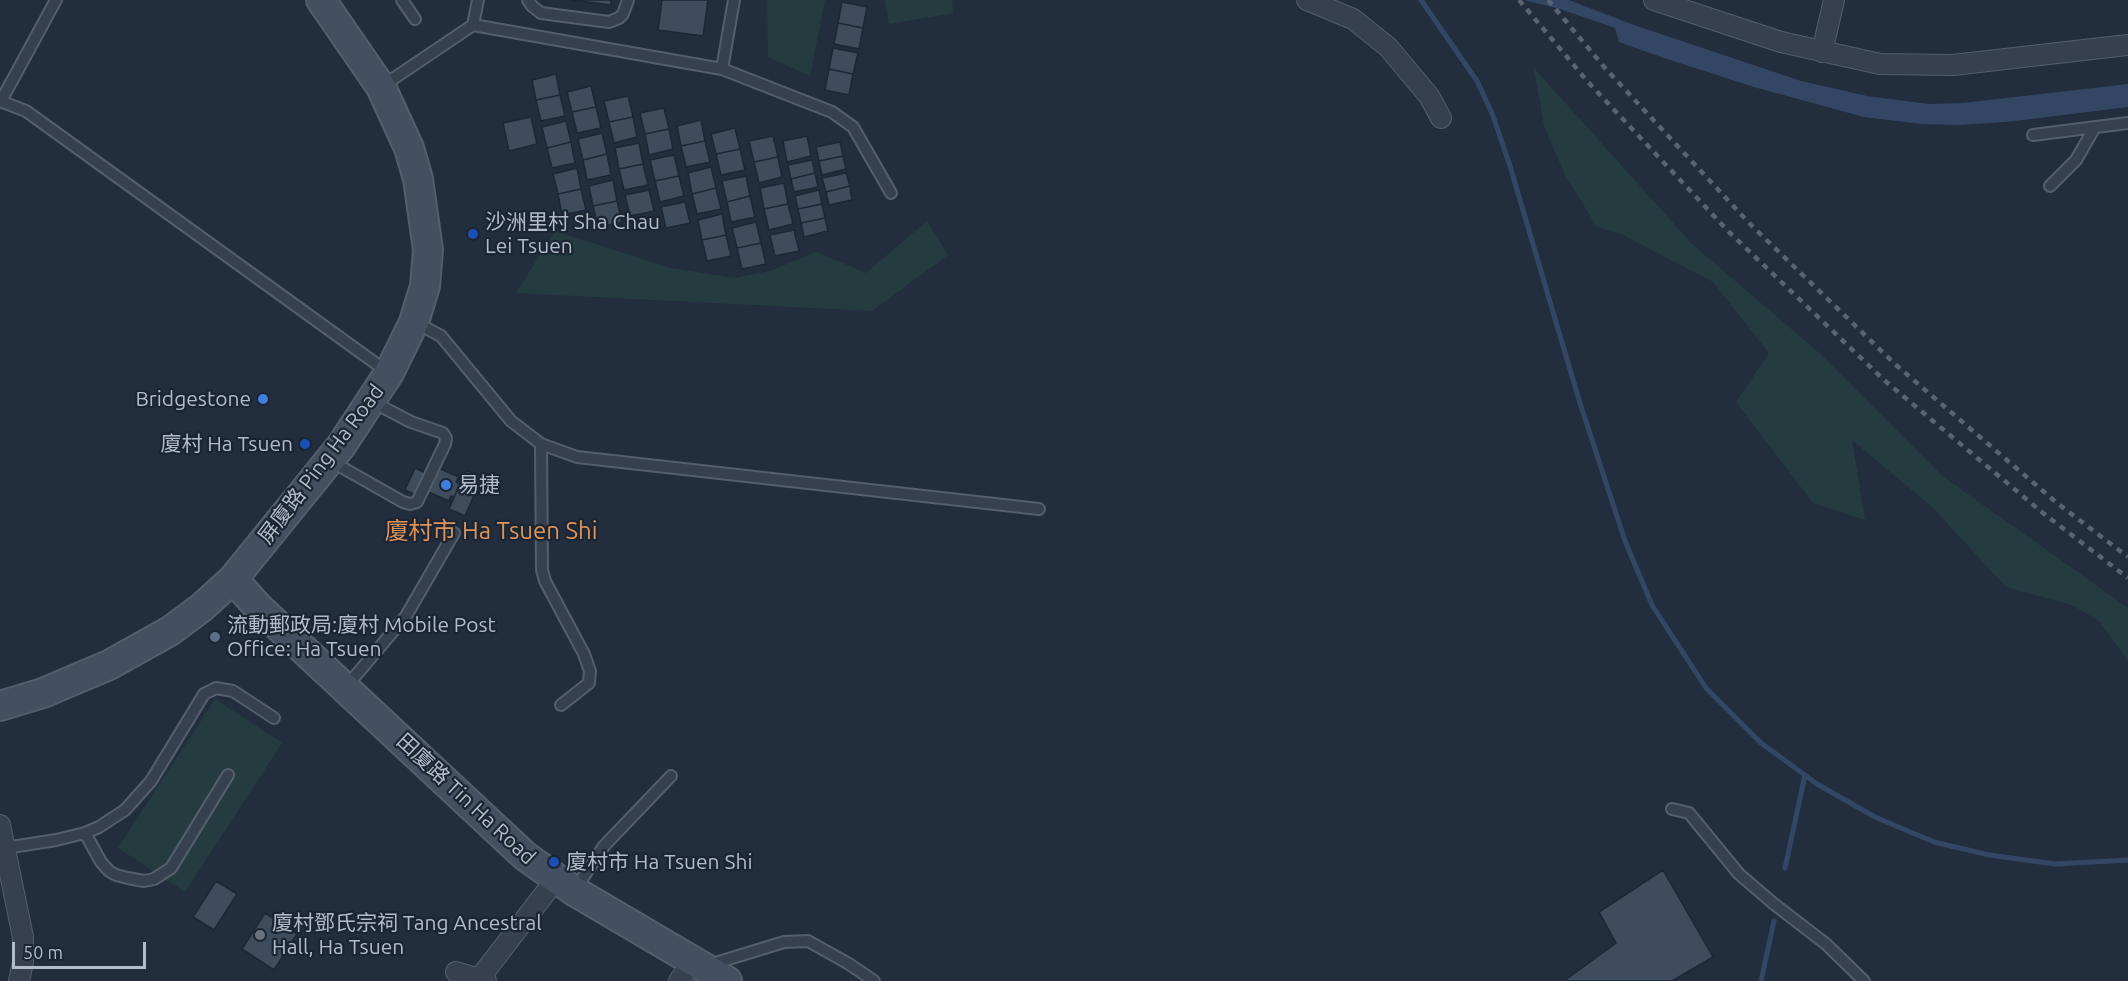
<!DOCTYPE html>
<meta charset="utf-8">
<style>
body{margin:0}
#map{position:relative;width:2128px;height:981px;overflow:hidden;background:#222e3e;font-family:Ubuntu,sans-serif}
canvas{display:block}
.scale{position:absolute;left:12px;top:942px;width:134px;height:27px;box-sizing:border-box;border:3px solid #b2bbca;border-top:0;padding-left:8px;font-size:18px;line-height:21px;white-space:nowrap;color:#b2bbca;-webkit-text-stroke:4px #1b2533;paint-order:stroke}
</style>
<div id="map">
<canvas width="2128" height="981"></canvas>
<div class="scale">50 m</div>
</div>
<script>
const context = document.querySelector('canvas').getContext('2d');
context.lineJoin = 'round';
function fillPath(path, color) { context.fillStyle = color; context.fill(path, 'evenodd'); }
const shape = rows => new Path2D(rows.map(r => 'M' + r).join(''));
function trace(path, color, width, dash) { context.strokeStyle = color; context.lineWidth = width; context.lineCap = dash ? 'butt' : 'round'; context.setLineDash(dash || []); context.stroke(path); }
function label(font, color, halo, rows, align = 'center') {
  context.font = font + ' Ubuntu,"Noto Sans SC",sans-serif'; context.lineWidth = 4.5; context.setLineDash([]); context.textBaseline = 'middle'; context.strokeStyle = halo; context.fillStyle = color; for (const [text, x, y, turn = 0] of rows) {
    context.save(); context.translate(x, y); context.rotate((+turn || 0) * Math.PI / 180); context.textAlign = isNaN(turn) ? turn : align; if (halo) context.strokeText(text, 0, 0); context.fillText(text, 0, 0); context.restore();
  }
}
fillPath(shape([
 [767,0,825,0,810,76,768,57],
 [885,0,952,0,953,13,889,24],
 [1534,68,1692,244,1817,351,1941,475,2128,608,2128,661,2099,621,2072,605,2006,587,1932,507,1852,440,1865,520,1813,503,1736,402,1769,353,1713,282,1621,234,1597,227,1565,175,1544,126],
 [927,221,948,255,872,311,516,293,555,231,670,268,735,278,770,271,816,252,866,273],
 [215,699,282,743,185,892,118,848]
]), '#243c3f');
fillPath(shape([
 [1524,0,1569,0,1631,24,1801,81,1867,96,1929,104,1963,103,2128,84,2128,107,2006,122,1958,125,1922,124,1864,117,1754,87,1664,58,1619,42,1615,28,1560,9]
]), '#334765');
trace(shape([
 [1421,0,1477,81,1492,113,1510,166,1579,400,1625,541,1652,605,1706,688,1761,743,1817,784,1875,817,1934,842,1989,855,2055,864,2128,860],
 [1785,868,1805,775],
 [1761,981,1774,921]
]), '#334765', 5);
const building = shape([
 [572,0,611,0,611,5,572,0],
 [662,0,708,0,703,36,658,30,662,0],
 [842,2,867,7,863,28,838,23,842,2],
 [838,23,863,28,859,49,834,44,838,23],
 [833,48,858,53,853,74,829,69,833,48],
 [829,69,853,74,849,95,825,90,829,69],
 [556,74,560,95,536,100,532,80,556,74],
 [591,86,596,107,572,112,567,92,591,86],
 [560,95,565,116,541,121,536,100,560,95],
 [628,96,633,117,609,122,604,101,628,96],
 [596,107,601,128,577,133,572,112,596,107],
 [664,108,669,129,645,134,640,113,664,108],
 [531,117,537,144,509,151,503,123,531,117],
 [633,117,637,137,614,143,609,122,633,117],
 [701,120,705,141,681,146,677,126,701,120],
 [566,121,571,142,547,148,542,127,566,121],
 [735,128,740,149,716,154,711,134,735,128],
 [669,129,673,149,649,155,645,134,669,129],
 [602,133,607,154,583,160,578,139,602,133],
 [773,136,778,157,754,162,749,141,773,136],
 [807,136,811,156,787,162,783,141,807,136],
 [705,141,710,162,686,167,681,146,705,141],
 [571,142,575,163,552,168,547,148,571,142],
 [840,142,843,156,819,161,816,147,840,142],
 [639,143,643,164,619,169,615,148,639,143],
 [740,149,745,170,721,175,716,154,740,149],
 [607,154,611,175,587,180,583,160,607,154],
 [674,155,679,176,655,181,650,160,674,155],
 [843,156,846,169,822,175,819,161,843,156],
 [778,157,782,177,759,183,754,162,778,157],
 [812,160,815,173,791,179,788,165,812,160],
 [643,164,648,185,624,190,619,169,643,164],
 [711,167,716,188,692,194,688,173,711,167],
 [577,168,581,189,558,194,553,174,577,168],
 [815,173,818,187,794,192,791,179,815,173],
 [846,173,850,186,826,192,822,178,846,173],
 [679,176,684,196,660,202,655,181,679,176],
 [746,176,750,196,727,202,722,181,746,176],
 [613,180,617,201,593,206,589,186,613,180],
 [784,183,788,204,764,209,760,188,784,183],
 [850,186,852,200,829,205,826,192,850,186],
 [716,188,721,209,697,214,692,194,716,188],
 [581,189,586,210,562,215,558,194,581,189],
 [649,190,654,211,630,216,625,195,649,190],
 [819,190,822,204,798,209,795,196,819,190],
 [750,196,755,217,731,222,727,202,750,196],
 [617,201,622,222,598,227,593,206,617,201],
 [685,202,690,223,666,228,661,207,685,202],
 [788,204,793,224,769,230,764,209,788,204],
 [822,204,825,218,801,223,798,209,822,204],
 [722,214,726,235,702,240,698,220,722,214],
 [825,218,828,231,804,237,801,223,825,218],
 [756,222,761,243,737,248,732,228,756,222],
 [794,230,799,251,775,256,770,235,794,230],
 [726,235,731,256,707,261,702,240,726,235],
 [761,243,766,264,742,269,737,248,761,243],
 [436,467,459,477,456,482,460,484,454,497,451,496,449,501,424,490,421,497,405,490,415,468,432,476,436,467],
 [466,470,482,477,465,516,449,509,466,470],
 [1663,870,1713,957,1672,981,1564,981,1616,943,1599,912,1663,870],
 [216,881,237,894,214,930,193,917,216,881],
 [265,913,297,934,274,970,242,949,265,913]
]);
fillPath(building, '#3e4c5e');
trace(building, '#1d2735', 1.5);
const lane = shape([
 [402,0,415,19],
 [528,0,532,6,541,13,609,22,619,18,623,14,628,0],
 [473,25,478,0],
 [722,69,734,0],
 [381,87,473,25,722,69,832,112,853,127,891,193],
 [0,101,26,111,389,373],
 [1,101,56,0],
 [2033,135,2128,123],
 [2050,186,2076,160,2095,127],
 [415,322,441,336,511,421,541,444,577,457,1039,509],
 [541,444,542,570,545,581,584,654,590,671,589,683,561,705],
 [329,460,403,502,410,504,417,502,445,444,446,438,443,433,411,422,371,401],
 [346,687,406,616,454,533],
 [1672,809,1689,813,1739,874,1774,904,1826,944,1864,981],
 [85,833,101,862,109,871,116,875,128,878,144,881,154,879,171,868,228,775],
 [5,848,56,840,85,833,99,827,125,810,151,781,204,694,216,688,233,691,274,718],
 [574,891,604,846,671,776],
 [709,965,784,942,808,941,849,964,874,981]
]);
const street = shape([
 [1307,0,1353,19,1388,47,1429,96,1441,118],
 [1654,0,1781,42,1880,64,1953,65,2128,45],
 [1822,52,1834,0],
 [0,825,23,937,23,962,19,981],
 [456,972,486,981],
 [479,979,556,879],
 [679,981,693,961]
]);
const secondary = shape([
 [233,579,258,607,525,856,574,891,727,981],
 [0,706,43,693,109,665,170,631,201,608,233,579,341,446,389,373,414,322,425,286,428,250,418,179,409,148,381,87,321,0]
]);
trace(lane, '#545e6c', 14);
trace(street, '#545e6c', 22);
trace(secondary, '#545e6c', 32);
trace(lane, '#36404e', 10);
trace(street, '#36404e', 20);
trace(secondary, '#444f62', 28);
trace(shape([
 [1519,0,1588,82,1729,232,1884,380,2043,513,2128,578],
 [1548,0,1605,68,1751,225,1896,365,2057,503,2128,557]
]), '#586476', 4.5, [6, 6]);
for (const [x, y, r, color] of [
 [473,234,6,"#1a4fb4"],
 [263,399,6,"#3f7fe0"],
 [305,444,6,"#1a4fb4"],
 [446,485,6,"#3f7fe0"],
 [215,637,6,"#5c6f8a"],
 [554,862,6,"#1a4fb4"],
 [260,935,6,"#6b7280"]
]) { const dot = new Path2D(); dot.arc(x, y, r, 0, 2 * Math.PI); context.fillStyle = color; context.fill(dot); trace(dot, '#1b2533', 2); }
label('21px', '#b2bbca', '#1b2533', [
 ["沙洲里村 Sha Chau",485,222],
 ["Lei Tsuen",485,246],
 ["Bridgestone",251,399,"right"],
 ["廈村 Ha Tsuen",293,444,"right"],
 ["易捷",458,485],
 ["流動郵政局:廈村 Mobile Post",227,625],
 ["Office: Ha Tsuen",227,649],
 ["廈村市 Ha Tsuen Shi",566,862],
 ["廈村鄧氏宗祠 Tang Ancestral",272,923],
 ["Hall, Ha Tsuen",272,947]
], 'left');
label('21px', '#b2bbca', '#1b2533', [
 ["屏廈路 Ping Ha Road",321,464,-53],
 ["田廈路 Tin Ha Road",466,799,43]
]);
label('24px', '#db945b', '#1b2533', [
 ["廈村市 Ha Tsuen Shi",491,531]
]);
</script>
